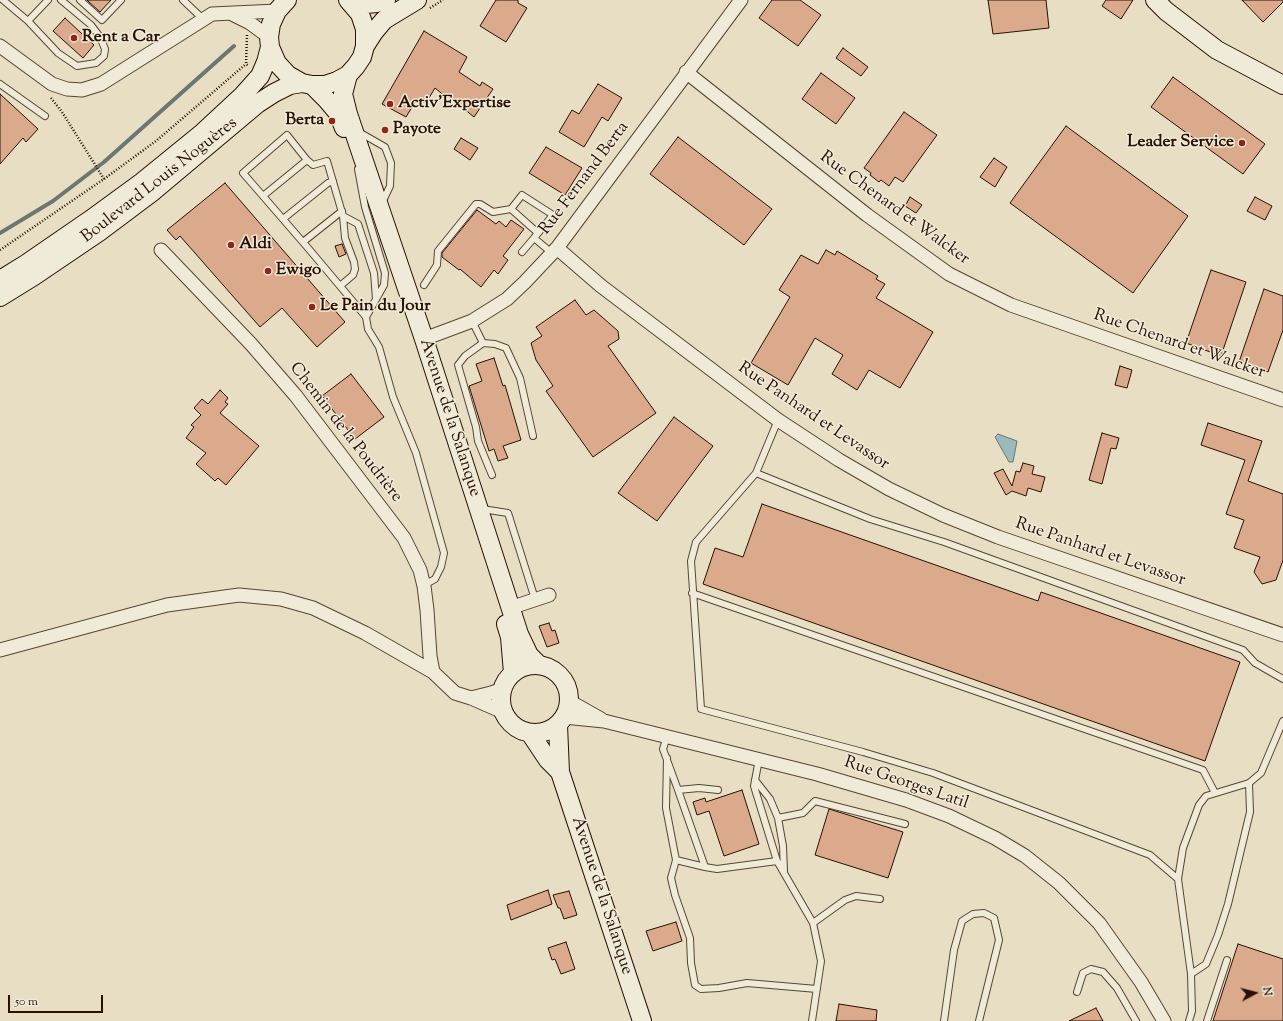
<!DOCTYPE html>
<meta charset="utf-8">
<style>
body{margin:0}
#map{position:relative;width:1283px;height:1021px;overflow:hidden;background:#e8dec4;font-family:"Sorts Mill Goudy",serif}
canvas{display:block}
.north{position:absolute;left:1235px;top:973px;width:40px;height:40px;-webkit-text-stroke:3px #f0ead9;paint-order:stroke;rotate:83deg;font-size:11px;font-weight:700;line-height:16px;text-align:center;color:#281002}
.north::after{content:'';display:block;margin:auto;width:14px;height:18px;background:#281002;clip-path:polygon(50% 0,100% 100%,50% 72%,0 100%)}
.scale{position:absolute;left:8px;top:995px;width:95px;height:18px;box-sizing:border-box;border:2px solid #281002;border-top:0;padding-left:5px;font-size:12px;line-height:14px;white-space:nowrap;color:#281002;-webkit-text-stroke:3px #f0ead9;paint-order:stroke}
</style>
<div id="map">
<canvas width="1283" height="1021"></canvas>
<div class="north">N</div>
<div class="scale">50 m</div>
</div>
<script>
const context = document.querySelector('canvas').getContext('2d');
context.lineJoin = 'round';
function fillPath(path, color) { context.fillStyle = color; context.fill(path, 'evenodd'); }
const shape = rows => new Path2D(rows.map(r => 'M' + r).join(''));
function trace(path, color, width, dash) { context.strokeStyle = color; context.lineWidth = width; context.lineCap = dash ? 'butt' : 'round'; context.setLineDash(dash || []); context.stroke(path); }
function label(font, color, halo, rows, align = 'center') {
  context.font = font + ' "Sorts Mill Goudy",serif'; context.lineWidth = 3; context.setLineDash([]); context.textBaseline = 'middle'; context.strokeStyle = halo; context.fillStyle = color; for (const [text, x, y, turn = 0] of rows) {
    context.save(); context.translate(x, y); context.rotate((+turn || 0) * Math.PI / 180); context.textAlign = isNaN(turn) ? turn : align; if (halo) context.strokeText(text, 0, 0); context.fillText(text, 0, 0); context.restore();
  }
}
const water = shape([
 [998,434,1017,441,1013,462,1009,462,995,437,998,434]
]);
fillPath(water, '#9ababc');
trace(water, '#6c7672', 1);
trace(shape([
 [0,233,53,201,104,162,234,46]
]), '#6c7672', 4);
const building = shape([
 [87,0,111,0,100,12,87,0],
 [496,0,518,0,518,3,527,8,506,42,480,26,496,0],
 [772,0,800,0,821,15,798,46,759,18,772,0],
 [988,0,1046,0,1049,28,993,34,988,0],
 [1106,0,1133,0,1121,19,1102,6,1106,0],
 [1242,0,1283,0,1283,2,1263,22,1242,0],
 [65,18,94,45,83,58,53,31,65,18],
 [424,31,467,57,459,72,480,86,482,82,493,89,474,117,448,96,447,98,435,88,426,103,417,99,406,117,382,104,424,31],
 [843,48,868,67,861,76,836,58,843,48],
 [821,73,855,98,836,124,802,99,821,73],
 [1173,77,1265,144,1243,174,1151,107,1173,77],
 [598,84,622,98,608,121,602,117,584,147,559,132,572,110,579,114,598,84],
 [0,94,38,129,26,142,23,138,0,164,0,94],
 [904,112,937,135,903,182,895,177,889,186,881,180,879,182,870,175,871,173,864,168,904,112],
 [1066,126,1188,216,1133,293,1010,203,1066,126],
 [678,137,772,209,744,245,650,174,678,137],
 [461,138,478,148,470,160,454,149,461,138],
 [546,147,582,168,565,195,529,173,546,147],
 [994,158,1007,167,995,187,980,177,994,158],
 [225,183,345,322,317,347,282,308,260,327,180,236,176,240,167,230,225,183],
 [910,197,922,205,916,213,905,206,910,197],
 [1255,197,1272,206,1265,220,1247,211,1255,197],
 [477,210,496,224,499,221,506,227,511,220,524,229,503,256,508,260,498,274,494,270,481,287,460,269,459,270,442,257,442,253,477,210],
 [342,244,346,254,339,257,335,246,342,244],
 [826,250,835,255,837,251,878,276,876,279,885,284,876,298,933,332,900,388,869,370,857,390,832,374,843,355,815,338,788,385,751,363,790,297,779,290,801,255,818,264,826,250],
 [1211,270,1246,282,1221,356,1186,343,1211,270],
 [1264,289,1283,296,1283,330,1268,372,1239,362,1264,289],
 [575,300,586,315,594,310,618,331,619,339,608,346,656,413,593,457,546,391,553,386,536,360,531,343,542,336,536,327,575,300],
 [494,358,503,386,505,385,521,440,503,446,508,458,498,461,494,449,489,451,469,386,482,381,476,364,494,358],
 [1120,366,1132,370,1127,388,1115,385,1120,366],
 [351,374,384,417,355,439,322,396,351,374],
 [220,390,228,398,225,402,228,404,220,413,259,446,226,485,218,478,215,481,196,464,206,453,186,438,194,427,191,425,201,415,194,408,202,399,208,404,220,390],
 [674,417,713,446,657,521,618,493,674,417],
 [1208,423,1262,441,1248,481,1283,494,1283,560,1276,580,1262,584,1254,572,1260,557,1234,548,1244,520,1226,514,1245,460,1201,445,1208,423],
 [1102,433,1119,438,1116,449,1111,448,1102,484,1089,480,1102,433],
 [1023,463,1034,466,1032,474,1045,477,1041,492,1028,488,1026,496,1012,491,1006,495,994,473,1003,469,1012,486,1016,471,1020,472,1023,463],
 [762,504,1038,601,1041,592,1240,662,1205,761,703,584,715,548,743,557,762,504],
 [549,623,552,631,555,630,559,643,547,647,539,626,549,623],
 [742,790,759,844,724,856,709,811,697,815,693,802,705,798,706,802,742,790],
 [829,809,903,832,888,878,815,855,829,809],
 [548,890,552,904,511,920,507,905,548,890],
 [569,891,577,915,564,919,560,908,558,908,553,895,569,891],
 [676,922,682,941,653,951,646,931,676,922],
 [566,942,575,969,561,974,555,959,552,960,548,948,566,942],
 [1238,944,1283,959,1283,1021,1213,1021,1238,944],
 [839,1004,877,1010,876,1021,836,1021,839,1004],
 [1096,1008,1103,1021,1069,1021,1096,1008]
]);
fillPath(building, '#dba98c');
trace(building, '#281002', 1);
const lane = shape([
 [3,0,28,21,48,0],
 [80,0,102,20,121,0],
 [183,0,203,19],
 [28,21,58,53,77,66,96,63,104,56,105,49,100,37,91,25,61,0],
 [0,84,45,116],
 [357,131,385,147,391,163,390,186,382,203],
 [358,169,365,207,385,273,384,285,366,317,368,329,379,347,393,397,416,453,444,553,441,567,435,579,424,585],
 [263,196,307,160],
 [511,209,538,233],
 [283,219,328,183,333,181],
 [303,242,342,211],
 [522,252,534,238],
 [424,285,437,265,438,251,476,204,480,204,493,212,511,209,522,195,553,215,534,238,552,253],
 [340,286,353,275,355,269,354,262,345,238,343,216],
 [366,317,308,248,243,173,287,135,307,160,313,165,327,161,343,216,358,224,374,273,376,299],
 [472,321,483,343,495,344,506,348,520,378,533,436],
 [483,343,465,356,458,365,476,427,478,441,492,475],
 [778,420,756,473,870,519,944,542,1243,650,1255,663,1283,679],
 [756,473,696,542,691,561,701,709,863,752,933,773,1150,855,1178,879],
 [482,509,508,513,535,599],
 [692,593,1203,770,1215,793],
 [667,736,663,749,678,790,699,788,718,790],
 [667,758,666,808,676,860,705,867],
 [755,780,770,799,778,818,783,846,784,871],
 [678,790,705,867,717,869,777,861,754,786,759,759],
 [778,818,803,813,815,801,905,824],
 [676,860,671,878,675,895,690,938,691,963,695,985,701,989,719,988,747,983,817,989],
 [777,861,813,923,821,961,812,1021],
 [813,923,845,900,856,896,880,899],
 [1191,974,1206,964,1218,935,1228,904,1250,812,1249,783],
 [1077,992,1083,973,1091,969,1103,972,1117,988,1136,1021],
 [944,1021,954,950,962,921,973,914,984,913,994,918,999,940,979,1021],
 [1189,1021,1192,1011,1191,974,1178,879,1183,848,1199,805,1206,796,1249,783,1261,773,1283,721],
 [1207,1021,1227,960]
]);
const street = shape([
 [232,14,250,23,269,37],
 [0,46,52,84,67,89,82,90,101,84,212,14,277,11],
 [686,72,867,215,949,274,1011,305,1283,400],
 [557,248,601,286,778,420,839,460,889,489,943,515,998,537,1283,635],
 [161,250,251,344,296,396,404,538,420,570,424,586,427,610,430,656,433,672],
 [424,339,472,321,507,299,525,282,557,248,741,0],
 [510,608,549,595],
 [0,650,167,605,239,595,281,599,313,608,365,633,433,672,455,693,471,698,503,712],
 [471,698,491,693,502,689],
 [569,701,601,719],
 [564,717,604,721,817,774,906,800,949,816,995,838,1025,856,1059,883,1099,923,1141,982,1164,1021]
]);
const secondary = shape([
 [287,0,277,11,271,24,269,37,270,47,277,63,288,75,302,83,312,85,325,85,337,81,348,75,356,66,362,57,365,46,365,29,360,14,348,0],
 [1155,0,1166,11,1217,50,1283,85],
 [350,1,366,4,377,3,386,0],
 [365,46,374,32,384,20,417,0],
 [348,75,343,94,348,114,424,339,519,634,529,655,539,665],
 [312,85,327,100,338,113,344,128],
 [0,280,26,264,90,220,142,182,201,134,243,95,260,76,266,62,270,47],
 [0,297,34,276,99,232,151,193,257,104,274,93,290,85,302,83],
 [506,624,510,637,513,673],
 '501 699a34 34 0 1 1 68 0a34 34 0 1 1-68 0Z',
 [558,725,560,772,642,1021],
 [530,733,548,760,560,772]
]);
trace(lane, '#584432', 8);
trace(street, '#584432', 15);
trace(secondary, '#281002', 20);
trace(shape([
 [430,8,443,0],
 [247,35,246,64,249,66],
 [51,98,62,112,104,179],
 [0,250,104,179,156,141,246,64]
]), '#281002', 2.5, [1, 2]);
trace(lane, '#f0ead9', 6);
trace(street, '#f0ead9', 13);
trace(secondary, '#f0ead9', 18);
for (const [x, y, r, color] of [
 [74,38,4,"#8f2418"],
 [390,104,4,"#8f2418"],
 [332,121,4,"#8f2418"],
 [385,130,4,"#8f2418"],
 [1242,143,4,"#8f2418"],
 [231,245,4,"#8f2418"],
 [268,271,4,"#8f2418"],
 [312,307,4,"#8f2418"]
]) { const dot = new Path2D(); dot.arc(x, y, r, 0, 2 * Math.PI); context.fillStyle = color; context.fill(dot); trace(dot, '#f0ead9', 1.5); }
label('bold 17px', '#281002', '#f0ead9', [
 ["Rent a Car",82,38],
 ["Activ'Expertise",398,104],
 ["Berta",324,121,"right"],
 ["Payote",393,130],
 ["Leader Service",1234,143,"right"],
 ["Aldi",239,245],
 ["Ewigo",276,271],
 ["Le Pain du Jour",320,307]
], 'left');
label('17px', '#281002', '#f0ead9', [
 ["Rue Fernand Berta",585,179,-53],
 ["Boulevard Louis Noguères",160,181,-38],
 ["Rue Chenard et Walcker",894,209,36],
 ["Rue Chenard et Walcker",1179,345,19],
 ["Rue Panhard et Levassor",813,417,34],
 ["Avenue de la Salanque",449,418,72],
 ["Chemin de la Poudrière",345,433,52],
 ["Rue Panhard et Levassor",1100,553,19],
 ["Rue Georges Latil",906,784,19],
 ["Avenue de la Salanque",601,896,72]
]);
</script>
